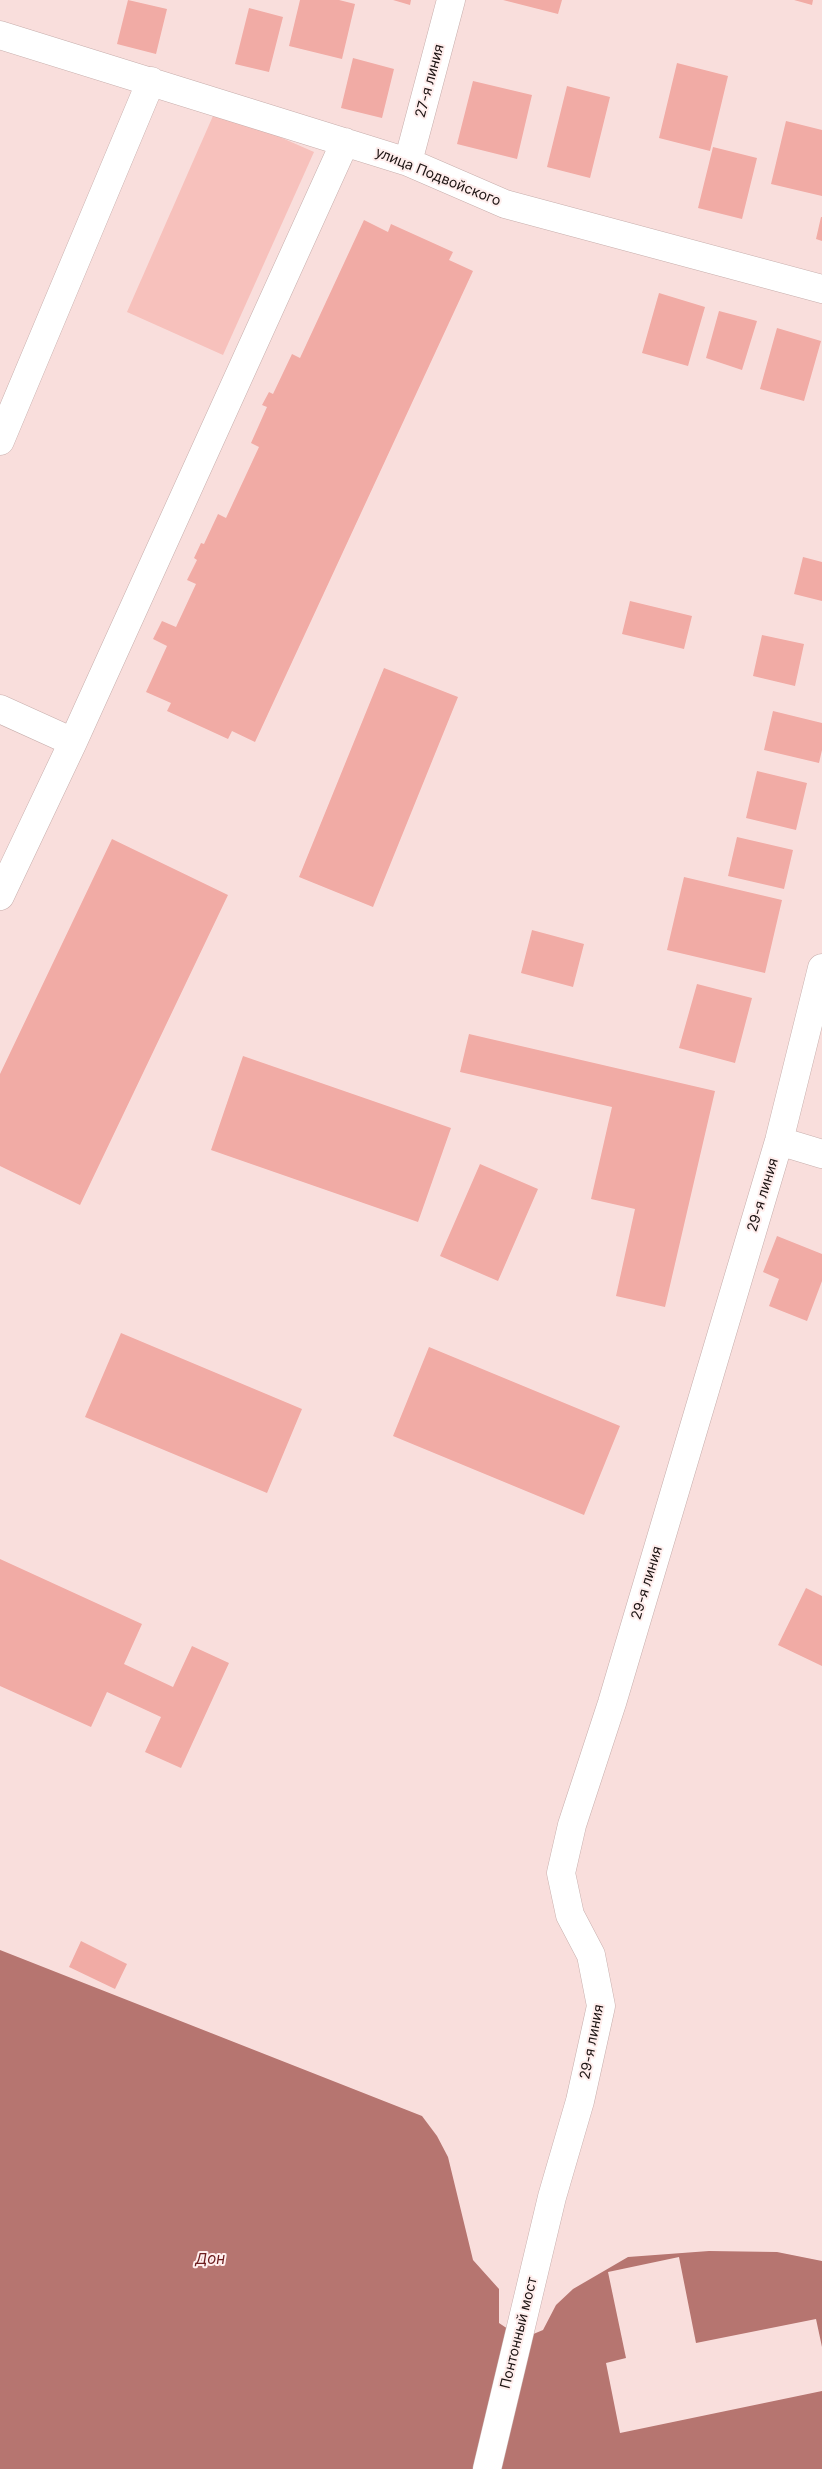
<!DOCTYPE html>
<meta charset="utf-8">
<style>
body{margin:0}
canvas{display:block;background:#f9dedc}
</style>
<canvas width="822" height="2469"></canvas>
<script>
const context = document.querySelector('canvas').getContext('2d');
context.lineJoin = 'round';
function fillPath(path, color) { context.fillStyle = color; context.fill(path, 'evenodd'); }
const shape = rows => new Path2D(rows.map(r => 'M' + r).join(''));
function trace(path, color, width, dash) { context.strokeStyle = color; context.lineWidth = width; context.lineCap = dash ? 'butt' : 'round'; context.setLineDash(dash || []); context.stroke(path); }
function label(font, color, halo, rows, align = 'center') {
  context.font = font + ' Inter,sans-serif'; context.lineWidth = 4; context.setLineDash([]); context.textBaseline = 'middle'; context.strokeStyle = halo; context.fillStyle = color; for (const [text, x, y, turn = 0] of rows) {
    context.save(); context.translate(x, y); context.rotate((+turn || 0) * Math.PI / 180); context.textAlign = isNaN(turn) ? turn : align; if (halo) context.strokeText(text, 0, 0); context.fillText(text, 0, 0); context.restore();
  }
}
fillPath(shape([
 [216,109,314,152,223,355,127,312]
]), '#f7c1bc');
fillPath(shape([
 [0,1950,422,2116,437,2136,448,2157,473,2260,499,2289,499,2323,508,2329,531,2335,543,2330,556,2305,573,2289,628,2257,709,2251,777,2252,822,2261,822,2469,0,2469]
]), '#b67570');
fillPath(shape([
 [679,2257,696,2343,816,2319,822,2347,822,2391,620,2433,606,2363,626,2358,608,2272]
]), '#f9dedc');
fillPath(shape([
 [128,0,167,9,156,54,117,44],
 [300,0,339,0,355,4,342,59,289,46],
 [393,0,411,0,410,5],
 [503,0,562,0,558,14],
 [794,0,813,0,812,5],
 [249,8,283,17,269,72,235,64],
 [353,58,394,69,382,118,341,108],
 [677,63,728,76,710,151,659,138],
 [473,81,532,95,517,159,457,144],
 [567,86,610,97,590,178,547,167],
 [786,121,822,130,822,196,771,184],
 [713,147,757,158,742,219,698,208],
 [821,217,822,217,822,241,816,239],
 [364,220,388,232,391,224,453,252,449,260,473,271,255,742,232,731,228,739,167,711,171,703,146,692,167,646,153,639,162,621,176,627,196,584,187,580,197,560,194,558,201,543,204,544,218,514,226,518,259,447,251,443,267,407,262,405,269,392,273,394,292,354,300,358],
 [659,293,705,307,688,366,642,353],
 [719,311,757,321,742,370,706,358],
 [777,328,821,341,804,401,760,389],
 [803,557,822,562,822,601,794,594],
 [630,601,692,616,684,649,622,634],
 [762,635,804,644,795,686,753,676],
 [384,668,458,697,373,907,299,877],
 [773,711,822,723,822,750,819,763,764,750],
 [757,771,807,783,796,830,746,818],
 [737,837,793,850,784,889,728,876],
 [112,839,228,895,80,1205,0,1166,0,1074],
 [684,877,782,900,765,973,667,950],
 [532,930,584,944,573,987,521,973],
 [697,984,752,998,735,1063,679,1048],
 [469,1034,715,1091,665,1307,616,1296,635,1209,591,1199,612,1107,460,1072],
 [243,1056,451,1128,418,1222,211,1150],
 [480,1164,538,1189,498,1281,440,1256],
 [777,1236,822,1254,822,1281,807,1321,769,1306,779,1279,763,1272],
 [121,1333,302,1409,267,1493,85,1417],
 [429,1347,620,1426,584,1515,393,1436],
 [0,1559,142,1624,124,1664,173,1687,192,1646,229,1663,181,1768,145,1752,161,1717,107,1692,91,1727,0,1686],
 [806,1588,822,1596,822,1666,778,1645],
 [81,1941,127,1964,115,1989,69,1967]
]), '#f1aba5');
const minor = shape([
 [0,35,408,162,505,204,822,289],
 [408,162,451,0],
 [0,441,151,81],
 [0,709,73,742],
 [0,896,73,742,345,142],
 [779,1141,822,1154],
 [487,2469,552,2197,580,2101,601,2006,591,1955,570,1915,561,1873,572,1825,612,1703,779,1141,822,968]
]);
trace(minor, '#c7aeac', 29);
trace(minor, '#fff', 28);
label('14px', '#1c1312', '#ffeeed', [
 ["27-я линия",430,81,-75],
 ["улица Подвойского",438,177,22],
 ["29-я линия",763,1195,-73],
 ["29-я линия",647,1583,-73],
 ["29-я линия",592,2042,-79],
 ["Понтонный мост",519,2333,-76]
]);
label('italic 15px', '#6d1d1e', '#ffeeed', [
 ["Дон",210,2259]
]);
</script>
